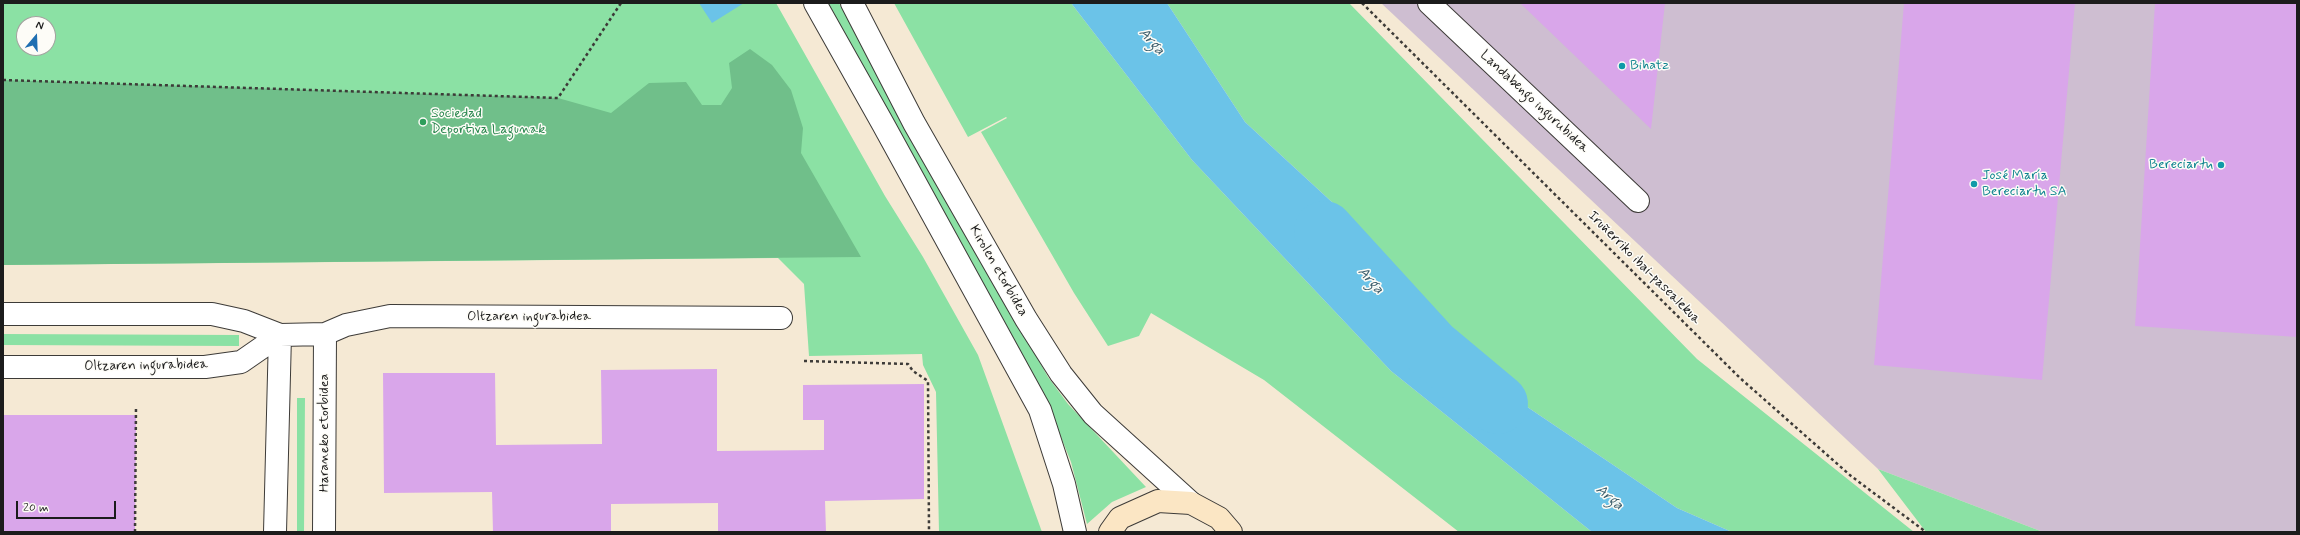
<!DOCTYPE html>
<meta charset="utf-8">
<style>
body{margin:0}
#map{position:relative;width:2300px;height:535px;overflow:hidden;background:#f5e9d4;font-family:Mynerve,sans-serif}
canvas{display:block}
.frame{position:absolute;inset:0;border:4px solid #1c1c1c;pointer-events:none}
.north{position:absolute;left:16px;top:16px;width:40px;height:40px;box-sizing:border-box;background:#fdfcf7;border:1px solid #a3a29f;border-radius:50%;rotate:19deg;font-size:11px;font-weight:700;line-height:16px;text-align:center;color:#1c1c1c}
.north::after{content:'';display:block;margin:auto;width:14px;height:18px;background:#1f6fb2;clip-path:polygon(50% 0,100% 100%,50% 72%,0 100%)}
.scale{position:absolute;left:16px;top:501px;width:100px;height:18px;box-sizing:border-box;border:2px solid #1c1c1c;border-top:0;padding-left:5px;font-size:12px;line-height:14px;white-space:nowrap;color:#1c1c1c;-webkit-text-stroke:3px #fdfcf7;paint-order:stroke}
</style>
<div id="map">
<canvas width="2300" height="535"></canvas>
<div class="frame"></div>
<div class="north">N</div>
<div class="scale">20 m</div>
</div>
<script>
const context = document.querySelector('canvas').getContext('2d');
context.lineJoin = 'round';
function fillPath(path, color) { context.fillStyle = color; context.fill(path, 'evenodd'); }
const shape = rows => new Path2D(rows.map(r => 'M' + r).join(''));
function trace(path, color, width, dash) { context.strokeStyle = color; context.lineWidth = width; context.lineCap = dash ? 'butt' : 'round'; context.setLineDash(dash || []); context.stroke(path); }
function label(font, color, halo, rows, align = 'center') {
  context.font = font + ' Mynerve,sans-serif'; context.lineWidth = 3; context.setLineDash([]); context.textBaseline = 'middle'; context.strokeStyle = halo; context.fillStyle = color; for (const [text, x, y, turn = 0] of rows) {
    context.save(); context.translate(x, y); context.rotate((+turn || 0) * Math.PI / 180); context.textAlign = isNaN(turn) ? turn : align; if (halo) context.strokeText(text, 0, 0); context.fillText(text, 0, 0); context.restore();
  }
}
fillPath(shape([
 [1381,3,2297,3,2297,532,2043,532,1878,469]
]), '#cebed1');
fillPath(shape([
 [3,3,776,3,885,196,923,257,978,355,1042,532,939,532,936,392,923,365,922,354,809,356,804,284,778,258,3,265],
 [24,24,48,24,48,48,24,48],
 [828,3,839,3,1048,377,1068,404,1146,487,1112,502,1087,524,1071,462,1049,407],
 [894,3,1071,3,1192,160,1391,371,1592,532,1459,532,1264,380,1151,313,1139,336,1108,346,1074,293,981,132,1007,118,1006,117,968,137],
 [1167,3,1349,3,1697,359,1914,532,1732,532,1677,508,1514,398,1396,328,1346,215,1245,122],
 [3,334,239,335,239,346,3,345],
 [297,398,305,398,304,532,297,532],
 [1878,469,2043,532,1926,532]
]), '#8be1a4');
fillPath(shape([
 [750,49,772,65,791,90,803,128,801,153,861,257,3,265,3,80,558,98,611,113,649,83,686,82,702,105,721,105,732,88,729,63]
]), '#70bf8a');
fillPath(shape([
 [699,3,744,3,712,23],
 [1071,3,1167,3,1245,122,1346,215,1396,328,1514,398,1677,508,1732,532,1592,532,1391,371,1192,160]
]), '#6bc3e8');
trace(shape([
 [1324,231,1431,348,1498,404]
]), '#6bc3e8', 60);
fillPath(shape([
 [1520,3,1665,3,1651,129],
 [1904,3,2075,3,2042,380,1874,365],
 [2155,3,2297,3,2297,337,2135,326],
 [717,369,717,451,824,450,824,420,803,420,803,385,924,384,924,499,825,501,826,532,718,532,718,503,611,504,611,532,493,532,492,492,384,493,383,373,495,373,496,445,602,444,601,370],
 [3,415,136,415,135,532,3,532]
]), '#d9a6ea');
const minor = shape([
 [815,3,883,124,1040,410,1064,484,1075,532],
 [852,3,914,123,1026,319,1061,374,1093,414,1191,503],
 [1429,3,1638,201],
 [3,314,212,314,244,321,280,335,325,334,346,325,390,316,781,318],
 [3,367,205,367,241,362,280,335],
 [275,532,280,335],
 [324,532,325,334]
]);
const secondary = shape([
 [1110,532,1120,518,1158,501,1191,503,1219,518,1231,532]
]);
trace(minor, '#3d3b38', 24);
trace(secondary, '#3d3b38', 24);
trace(shape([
 [1362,3,1740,378,1851,476,1926,532],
 [3,80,558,98,621,3],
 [804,361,908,364,913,371,928,381,929,532],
 [135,532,136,406]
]), '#3d3b38', 2.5, [3, 3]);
trace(minor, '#fff', 22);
trace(secondary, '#fbe6c4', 22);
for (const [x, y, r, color] of [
 [1622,66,4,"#0f9aa8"],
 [423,122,4,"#2e9e5b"],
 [2221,165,4,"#0f9aa8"],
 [1974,184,4,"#0f9aa8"]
]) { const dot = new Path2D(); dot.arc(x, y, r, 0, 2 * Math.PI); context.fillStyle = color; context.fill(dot); trace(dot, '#fdfcf7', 1.5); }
label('14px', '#0d838f', '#fdfcf7', [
 ["Bihatz",1630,66],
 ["Bereciartu",2213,165,"right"],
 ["José María",1982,176],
 ["Bereciartu SA",1982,192]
], 'left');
label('14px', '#1c1c1c', '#fdfcf7', [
 ["Landabengo ingurubidea",1534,102,43],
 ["Iruñerriko ibai-pasealekua",1644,268,45],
 ["Kirolen etorbidea",998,271,60],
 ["Oltzaren ingurabidea",529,317],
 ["Oltzaren ingurabidea",146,366,-1],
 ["Haraneko etorbidea",325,433,-90]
]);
label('14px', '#27864d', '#fdfcf7', [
 ["Sociedad",431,114],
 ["Deportiva Lagunak",431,130]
], 'left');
label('italic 15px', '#3c5f6e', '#fdfcf7', [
 ["Arga",1151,42,48],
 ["Arga",1370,281,48],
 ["Arga",1609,498,40]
]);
</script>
